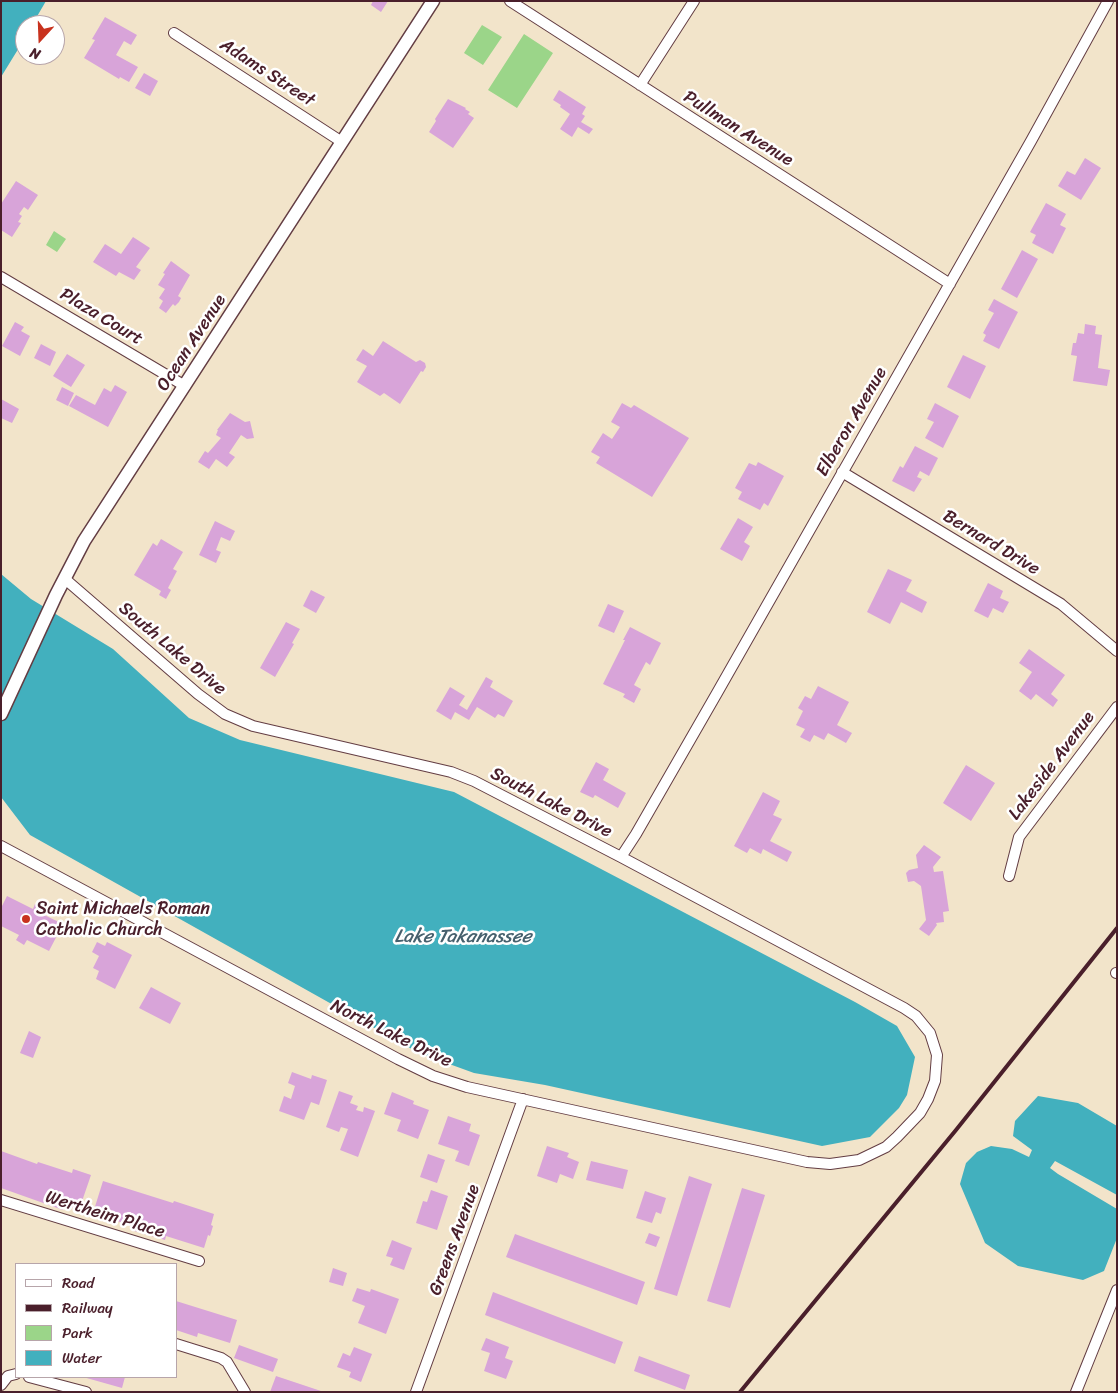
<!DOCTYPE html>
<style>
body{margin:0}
#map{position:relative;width:1118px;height:1393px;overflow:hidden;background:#f2e4ca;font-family:Sriracha,sans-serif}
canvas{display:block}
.frame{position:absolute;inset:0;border:2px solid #4a1f2b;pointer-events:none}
.legend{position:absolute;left:15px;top:1263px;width:162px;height:115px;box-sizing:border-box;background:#fff;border:1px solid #b7a5aa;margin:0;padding:6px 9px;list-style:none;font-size:15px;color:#4a1f2b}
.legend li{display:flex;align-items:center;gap:10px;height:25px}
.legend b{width:25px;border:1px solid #b7a5aa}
.north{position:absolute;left:15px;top:15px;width:50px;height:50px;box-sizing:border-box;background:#fff;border:1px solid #b7a5aa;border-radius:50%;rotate:200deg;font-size:14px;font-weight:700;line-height:20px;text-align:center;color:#4a1f2b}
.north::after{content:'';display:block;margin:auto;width:18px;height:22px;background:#c8321e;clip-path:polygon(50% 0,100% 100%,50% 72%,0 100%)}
</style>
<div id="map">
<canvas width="1118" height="1393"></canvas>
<div class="frame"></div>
<ul class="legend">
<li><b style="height:6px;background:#fff"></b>Road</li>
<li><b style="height:6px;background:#4a1f2b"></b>Railway</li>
<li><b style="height:14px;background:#9bd589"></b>Park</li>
<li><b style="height:14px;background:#42b0be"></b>Water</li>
</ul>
<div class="north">N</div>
</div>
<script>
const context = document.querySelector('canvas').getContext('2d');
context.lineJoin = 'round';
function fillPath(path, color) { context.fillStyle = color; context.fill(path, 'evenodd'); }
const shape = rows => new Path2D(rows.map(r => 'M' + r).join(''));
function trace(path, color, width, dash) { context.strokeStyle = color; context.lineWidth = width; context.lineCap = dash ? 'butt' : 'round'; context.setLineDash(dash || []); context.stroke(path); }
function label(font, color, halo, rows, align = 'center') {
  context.font = font + ' Sriracha,sans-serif'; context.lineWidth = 5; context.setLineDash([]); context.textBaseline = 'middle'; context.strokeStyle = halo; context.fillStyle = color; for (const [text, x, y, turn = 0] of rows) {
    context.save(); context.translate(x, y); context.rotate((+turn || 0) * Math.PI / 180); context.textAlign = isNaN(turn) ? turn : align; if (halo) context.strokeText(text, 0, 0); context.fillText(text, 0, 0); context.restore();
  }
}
fillPath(shape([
 [482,25,502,37,483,65,464,53],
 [524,34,553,53,517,108,488,90],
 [54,231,66,239,57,252,46,245]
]), '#9bd589');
fillPath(shape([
 [1,1,46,1,32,25,25,25,25,38,1,77],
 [1,574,31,599,113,649,189,718,240,740,454,792,855,1002,897,1026,915,1057,907,1095,899,1108,870,1137,822,1146,545,1085,474,1073,419,1053,30,835,1,797],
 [1038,1096,1078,1103,1117,1126,1117,1195,1055,1161,1050,1168,1058,1174,1117,1209,1117,1238,1104,1271,1083,1280,1018,1266,985,1243,960,1184,966,1163,977,1152,991,1146,1012,1149,1029,1157,1032,1150,1013,1136,1015,1121]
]), '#42b0be');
fillPath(shape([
 [373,1,388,1,381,12,371,5],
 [105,17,137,35,131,45,124,41,116,55,138,67,129,82,120,77,119,79,84,58,95,40,92,39],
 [144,73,158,81,150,96,135,88],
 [559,90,586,107,582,114,585,116,581,122,593,129,589,134,578,127,572,137,560,129,570,114,560,107,561,105,553,100],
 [448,99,466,108,465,109,470,112,468,114,474,118,453,148,429,132,436,121,435,119],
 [1085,158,1101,168,1081,200,1058,186,1067,171,1075,175],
 [16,181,38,195,28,210,24,207,19,214,22,216,18,222,21,223,12,237,1,230,1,204],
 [1046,203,1066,214,1060,225,1066,228,1053,254,1032,243,1036,235,1030,232],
 [133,237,150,248,136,267,141,270,134,280,119,272,116,276,93,262,105,244,121,254],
 [1022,250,1038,259,1017,298,1001,289],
 [171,261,190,275,178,296,181,298,179,302,175,306,173,304,166,313,159,308,163,301,159,298,165,289,158,285,165,274,163,273],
 [994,299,1018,312,999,349,983,341,986,335,983,333,994,313,988,310],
 [15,322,24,327,21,331,30,336,20,356,2,346],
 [1085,324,1096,326,1095,334,1102,335,1098,368,1110,370,1107,386,1073,381,1077,356,1071,355,1073,343,1076,343,1078,333,1084,334],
 [383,341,416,362,420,360,425,363,426,367,423,372,421,371,400,404,384,393,380,396,357,382,367,366,356,360,363,349,373,356],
 [41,344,56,352,50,366,34,358],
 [67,354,85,365,71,387,53,376],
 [963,355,986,366,970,399,947,387],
 [115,385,127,392,108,427,69,406,76,395,95,405,104,388,111,392],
 [62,387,74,393,68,406,56,400],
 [1,399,19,409,12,423,1,418],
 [622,403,631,408,634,405,689,438,652,497,596,463,600,457,591,452,603,433,612,439,620,427,611,422],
 [935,403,959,416,943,448,925,438,934,422,927,419],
 [230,413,245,422,250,421,254,438,247,439,241,435,229,453,235,457,227,467,216,459,209,469,198,462,205,451,208,453,221,438,216,435,218,430,217,430],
 [915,446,938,458,929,476,920,471,917,477,922,479,914,492,892,481,900,466,903,468],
 [758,462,784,476,768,506,764,503,760,510,738,499,742,492,735,488,749,463,756,466],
 [738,518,753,527,744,542,750,546,742,561,720,549],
 [215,521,235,531,230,541,221,537,216,550,221,552,216,563,199,555],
 [161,539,183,552,173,569,177,571,168,588,171,590,166,599,159,595,161,591,134,575,153,543,157,546],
 [888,569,912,580,906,591,927,602,922,613,901,602,890,624,867,612],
 [988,583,1003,591,1000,598,1009,602,1003,613,993,608,988,618,974,611],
 [311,590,325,597,316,613,303,606],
 [608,604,624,611,614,633,598,626],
 [286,622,300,629,292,643,294,644,275,677,260,668],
 [630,627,661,643,650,665,646,662,634,685,641,689,634,703,623,697,625,694,603,684,625,640,623,640],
 [1029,649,1065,675,1051,694,1058,700,1053,707,1036,694,1031,700,1019,691,1032,672,1019,663],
 [486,677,493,681,490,687,513,701,504,717,498,714,495,718,477,707,469,720,455,712,451,720,436,711,450,687,465,696,459,705,467,710],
 [818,686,849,702,837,725,852,733,846,743,828,733,824,740,814,735,810,742,800,737,805,729,796,725,803,711,798,708,805,696,811,699],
 [596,762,609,769,603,780,626,793,618,808,595,795,593,798,580,792],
 [966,765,995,783,971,821,943,803],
 [763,792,780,801,773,815,782,819,770,841,792,852,787,862,763,849,761,854,750,848,747,853,734,846],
 [924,845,941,857,933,867,934,872,943,871,949,911,943,912,944,922,936,923,937,925,929,936,919,929,926,920,921,886,914,881,908,882,906,873,909,870,918,868,916,855],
 [7,896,33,909,35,904,43,908,40,913,63,924,49,951,27,940,24,945,16,940,19,935,1,926,1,908],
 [97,942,105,946,107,942,132,955,115,989,96,979,99,971,93,968,99,956,92,952],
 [151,987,181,1003,170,1024,139,1008],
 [29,1031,41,1037,33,1058,20,1053],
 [292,1072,311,1079,312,1075,327,1080,319,1105,311,1102,304,1120,279,1111,284,1096,291,1099,295,1086,288,1083],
 [339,1091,353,1096,350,1103,358,1106,356,1110,363,1112,364,1107,375,1111,358,1157,340,1150,348,1129,341,1127,339,1132,326,1127],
 [392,1092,414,1101,413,1104,429,1110,418,1139,397,1131,401,1120,384,1114],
 [448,1116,471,1124,469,1131,480,1135,469,1166,455,1161,459,1151,438,1144],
 [547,1146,569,1153,567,1157,579,1162,573,1179,560,1174,557,1183,537,1176],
 [1,1151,37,1164,38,1162,72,1173,73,1169,91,1175,79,1210,64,1204,63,1210,1,1188],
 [428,1154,445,1160,437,1183,420,1177],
 [591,1161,628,1170,623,1189,586,1180],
 [689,1176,712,1184,677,1296,654,1289],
 [103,1181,173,1203,174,1201,214,1214,211,1225,213,1226,210,1236,208,1235,204,1248,166,1236,165,1240,131,1230,132,1226,93,1213],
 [742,1188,765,1195,730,1308,707,1301],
 [431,1190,448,1196,437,1230,416,1223,423,1201,427,1202],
 [645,1191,666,1198,661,1214,656,1212,652,1223,636,1218],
 [649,1233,660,1237,656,1247,645,1243],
 [515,1234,645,1282,637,1305,506,1257],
 [392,1240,412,1248,404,1270,390,1265,393,1258,386,1256],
 [333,1268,347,1273,343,1286,329,1282],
 [357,1288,370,1292,371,1289,399,1299,386,1334,358,1323,365,1306,352,1301],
 [493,1292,623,1342,615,1364,485,1315],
 [176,1301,237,1320,230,1343,198,1333,197,1337,176,1330],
 [486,1338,509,1347,505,1358,513,1361,506,1379,484,1371,490,1353,481,1350],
 [239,1345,278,1359,273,1372,234,1358],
 [354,1347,372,1354,361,1382,349,1377,351,1372,337,1367,343,1353,350,1356],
 [639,1356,690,1375,685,1390,634,1371],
 [276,1376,321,1391,321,1392,270,1392],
 [83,1377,125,1377,122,1388]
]), '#d8a4d9');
const minor = shape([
 [510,1,950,284],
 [174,33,342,142],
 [640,85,694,1],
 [1,277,185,386],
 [842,472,1061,604,1117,651],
 [1,846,398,1059,433,1076,467,1087,807,1162,830,1164,859,1160,886,1147,897,1137,920,1113,928,1099,935,1081,937,1055,930,1033,916,1016,904,1008,621,857,474,781,451,772,253,726,225,714,198,694,65,579],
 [621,857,636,834,717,693,1031,141,1108,1],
 [1009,876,1019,837,1117,707],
 [1116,973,1117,973],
 [1,1200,199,1261],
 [176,1344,221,1358,227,1362,245,1392],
 [29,1377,86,1392],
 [1,1385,8,1376,16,1374],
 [416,1392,523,1099],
 [1076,1392,1117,1290]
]);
const tertiary = shape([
 [1,714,56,595,84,541,433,1]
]);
trace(minor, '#633d43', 12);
trace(tertiary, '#633d43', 15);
trace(minor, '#fff', 10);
trace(tertiary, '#fff', 12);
trace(shape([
 [740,1392,956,1130,1117,928]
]), '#4a1f2b', 4);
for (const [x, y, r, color] of [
 [26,919,5,"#c8321e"]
]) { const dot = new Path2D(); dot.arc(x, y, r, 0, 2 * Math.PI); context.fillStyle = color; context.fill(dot); trace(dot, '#fff', 2); }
label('18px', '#4a1f2b', '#fff', [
 ["Adams Street",267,73,33],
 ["Pullman Avenue",738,129,32],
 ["Plaza Court",101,317,31],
 ["Ocean Avenue",192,343,-57],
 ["Elberon Avenue",852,422,-60],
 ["Bernard Drive",991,543,31],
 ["South Lake Drive",172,649,40],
 ["Lakeside Avenue",1052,766,-53],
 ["South Lake Drive",551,803,27],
 ["North Lake Drive",391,1034,26],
 ["Wertheim Place",105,1215,17],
 ["Greens Avenue",455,1240,-70]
]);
label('18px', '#4a1f2b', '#fff', [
 ["Saint Michaels Roman",36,909],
 ["Catholic Church",36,930]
], 'left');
label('italic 19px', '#46606d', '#fff', [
 ["Lake Takanassee",463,937]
]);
</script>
